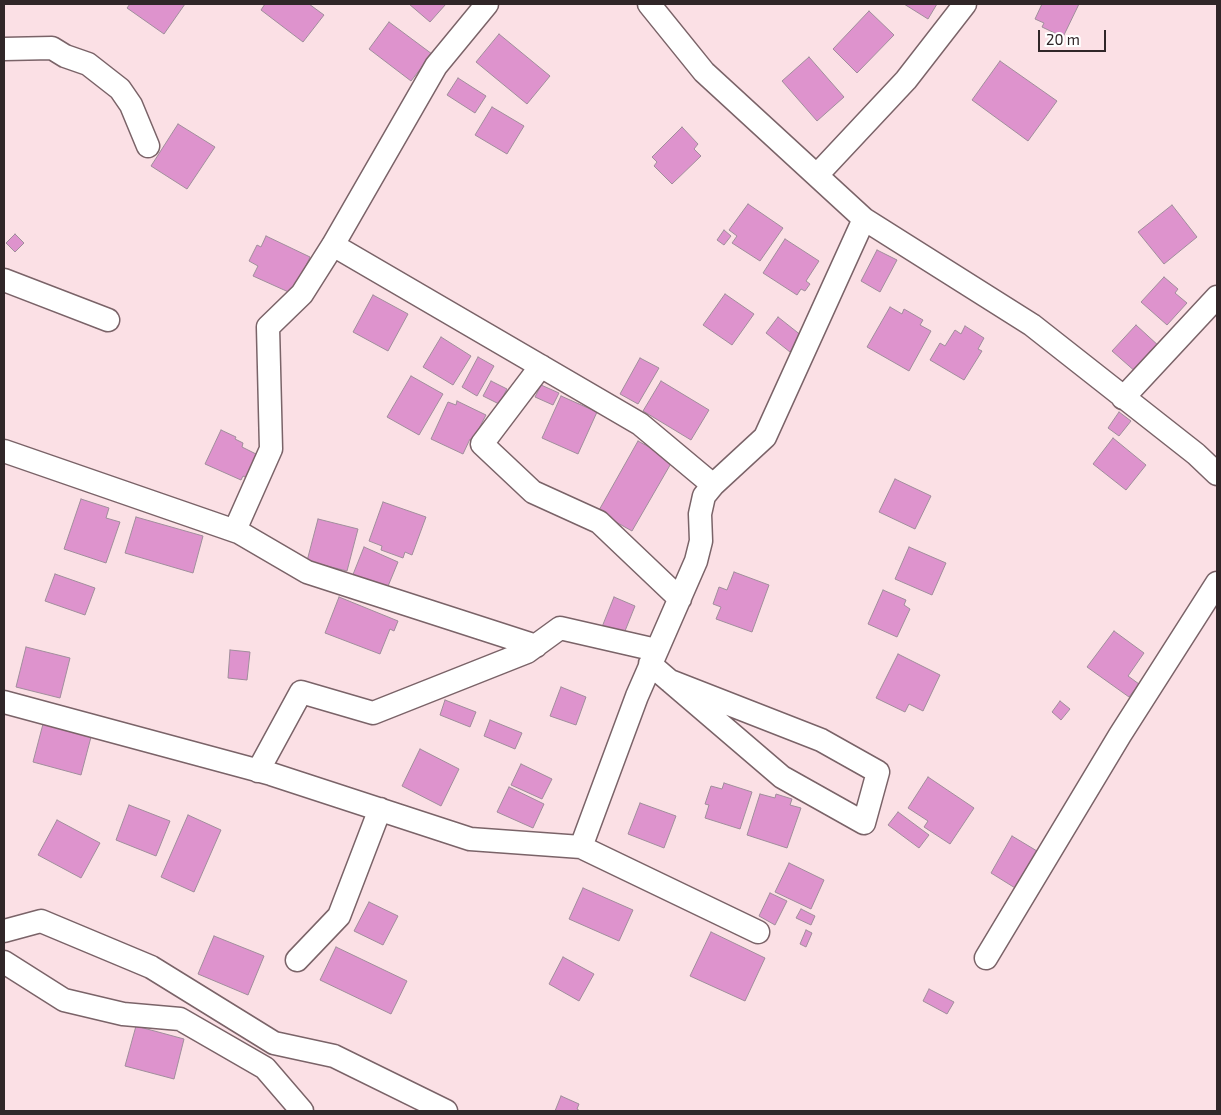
<!DOCTYPE html>
<style>
body{margin:0}
#map{position:relative;width:1221px;height:1115px;overflow:hidden;background:#fbe0e5;font-family:"Exo 2",sans-serif}
canvas{display:block}
.frame{position:absolute;inset:0;border:5px solid #302628;pointer-events:none}
.scale{position:absolute;left:1038px;top:30px;width:68px;height:22px;box-sizing:border-box;border:2px solid #302628;border-top:0;padding-left:6px;font-size:15px;line-height:18px;white-space:nowrap;color:#302628;-webkit-text-stroke:4px #fff;paint-order:stroke}
</style>
<div id="map">
<canvas width="1221" height="1115"></canvas>
<div class="frame"></div>
<div class="scale">20 m</div>
</div>
<script>
const context = document.querySelector('canvas').getContext('2d');
context.lineJoin = 'round';
function fillPath(path, color) { context.fillStyle = color; context.fill(path, 'evenodd'); }
const shape = rows => new Path2D(rows.map(r => 'M' + r).join(''));
function trace(path, color, width, dash) { context.strokeStyle = color; context.lineWidth = width; context.lineCap = dash ? 'butt' : 'round'; context.setLineDash(dash || []); context.stroke(path); }
const building = shape([
 [130,4,185,4,164,34,127,8,130,4],
 [265,4,309,4,324,15,303,42,261,10,265,4],
 [409,4,446,4,430,22,409,4],
 [904,4,937,4,928,19,904,4],
 [1042,4,1079,4,1063,37,1042,27,1044,23,1035,19,1042,4],
 [869,11,894,35,857,73,833,49,869,11],
 [389,22,432,54,411,81,369,49,389,22],
 [499,34,550,76,527,104,476,62,499,34],
 [809,57,844,97,817,121,782,81,809,57],
 [1000,61,1057,101,1028,141,972,100,1000,61],
 [458,78,486,96,475,113,447,95,458,78],
 [492,107,524,126,507,154,475,135,492,107],
 [178,124,215,147,187,189,151,166,178,124],
 [682,127,698,144,694,149,701,156,672,184,654,166,657,162,652,157,682,127],
 [748,204,783,228,760,261,732,243,737,236,729,230,748,204],
 [1172,205,1197,237,1164,264,1138,232,1172,205],
 [724,230,731,236,724,245,717,240,724,230],
 [15,234,24,243,15,252,6,243,15,234],
 [266,236,310,257,293,294,253,276,258,266,249,261,257,245,261,247,266,236],
 [785,239,819,261,806,281,810,284,805,291,801,289,797,295,763,273,785,239],
 [877,250,897,260,880,292,861,281,877,250],
 [1164,277,1178,289,1175,293,1187,303,1167,325,1141,302,1164,277],
 [725,294,754,314,732,345,703,325,725,294],
 [373,295,408,314,388,351,353,332,373,295],
 [890,307,902,314,904,309,923,320,920,325,931,331,909,371,867,347,890,307],
 [778,317,802,336,790,352,766,333,778,317],
 [1136,325,1160,347,1137,373,1112,351,1136,325],
 [965,326,984,338,978,349,982,351,964,380,930,360,940,343,945,346,955,330,961,334,965,326],
 [441,337,471,356,453,385,423,367,441,337],
 [478,357,494,366,477,396,462,387,478,357],
 [640,358,659,368,638,404,620,394,640,358],
 [411,376,443,394,419,435,387,417,411,376],
 [491,381,507,389,499,404,483,396,491,381],
 [661,381,709,410,691,440,643,411,661,381],
 [541,385,559,393,553,405,535,397,541,385],
 [561,396,597,412,578,454,542,438,561,396],
 [457,401,486,415,473,440,470,439,463,454,431,439,448,402,456,405,457,401],
 [1119,412,1131,421,1119,436,1108,428,1119,412],
 [221,430,236,437,235,439,243,443,242,447,260,456,249,479,243,476,241,480,205,464,221,430],
 [1113,438,1146,465,1126,490,1093,464,1113,438],
 [638,441,673,460,632,531,598,512,638,441],
 [895,479,931,496,915,529,879,512,895,479],
 [81,499,109,508,106,518,120,522,106,563,64,549,81,499],
 [383,502,426,517,412,555,405,552,403,558,381,550,382,546,369,541,383,502],
 [136,517,203,536,193,573,125,553,136,517],
 [318,519,358,529,347,571,307,561,318,519],
 [364,547,398,562,386,591,352,577,364,547],
 [909,547,946,563,932,595,895,579,909,547],
 [734,572,769,585,752,632,716,619,721,607,713,604,719,587,727,590,734,572],
 [55,574,95,588,85,615,45,601,55,574],
 [883,590,906,600,904,605,910,609,897,637,868,624,883,590],
 [339,597,398,621,394,631,390,629,380,654,325,633,339,597],
 [614,597,635,606,623,636,602,627,614,597],
 [1114,631,1144,653,1128,676,1139,684,1129,697,1087,667,1114,631],
 [26,647,70,658,60,698,16,687,26,647],
 [230,650,250,652,247,680,228,678,230,650],
 [898,654,940,675,923,711,909,704,905,712,876,698,898,654],
 [561,687,586,697,576,725,550,716,561,687],
 [445,700,476,712,470,727,440,715,445,700],
 [1060,701,1070,709,1061,720,1052,712,1060,701],
 [490,720,522,733,515,749,484,736,490,720],
 [43,724,91,737,81,775,33,762,43,724],
 [420,749,459,769,441,806,402,786,420,749],
 [521,764,552,779,542,799,511,785,521,764],
 [928,777,974,808,950,844,924,827,928,821,908,808,928,777],
 [724,783,752,792,740,829,705,818,709,805,705,804,711,786,722,789,724,783],
 [509,787,544,804,533,828,497,812,509,787],
 [760,794,775,798,776,794,792,799,790,805,801,808,787,848,747,835,760,794],
 [640,803,676,816,664,848,628,834,640,803],
 [129,805,170,821,156,856,116,840,129,805],
 [898,812,929,835,919,848,888,825,898,812],
 [188,815,221,830,194,892,161,877,188,815],
 [57,820,100,843,81,878,38,855,57,820],
 [1012,836,1042,854,1020,891,991,873,1012,836],
 [789,863,824,880,811,909,775,892,789,863],
 [583,888,633,910,619,941,569,919,583,888],
 [770,893,787,901,775,925,759,916,770,893],
 [369,902,398,916,383,945,354,931,369,902],
 [801,909,815,916,811,925,796,918,801,909],
 [806,930,812,933,806,947,800,944,806,930],
 [711,932,765,958,745,1001,690,976,711,932],
 [214,936,264,956,248,995,198,974,214,936],
 [336,947,407,981,391,1014,320,980,336,947],
 [563,957,594,974,579,1001,549,984,563,957],
 [929,989,954,1002,947,1014,923,1001,929,989],
 [136,1026,184,1039,174,1079,125,1066,136,1026],
 [561,1096,579,1104,577,1109,580,1111,555,1111,561,1096]
]);
fillPath(building, '#de93cd');
trace(building, '#a08d9b', 1);
const minor = shape([
 [487,4,436,66,333,245,302,294,268,327,271,449,235,530,307,572,536,646],
 [649,4,704,72,864,219,1032,325,1196,454,1217,474],
 [4,49,52,48,65,56,88,64,120,89,131,105,148,146],
 [817,175,906,80,965,4],
 [333,245,640,424,713,485],
 [4,280,108,320],
 [541,366,482,444,533,492,599,522,680,599],
 [1123,398,1217,297],
 [4,451,241,533],
 [650,664,782,777,864,823,878,772,821,740,670,681],
 [4,702,271,774,470,839,581,847,758,932],
 [258,771,301,692,373,713,527,652,560,628,656,650],
 [581,847,637,696,696,561,701,541,700,514,704,496,713,485,765,437,864,219],
 [4,931,41,921,151,967,274,1043,334,1056,446,1111],
 [986,958,1120,735,1217,583],
 [297,960,339,916,380,809],
 [4,962,64,1000,123,1014,180,1019,265,1068,302,1111]
]);
trace(minor, '#7a6368', 25);
trace(minor, '#fff', 22);
</script>
